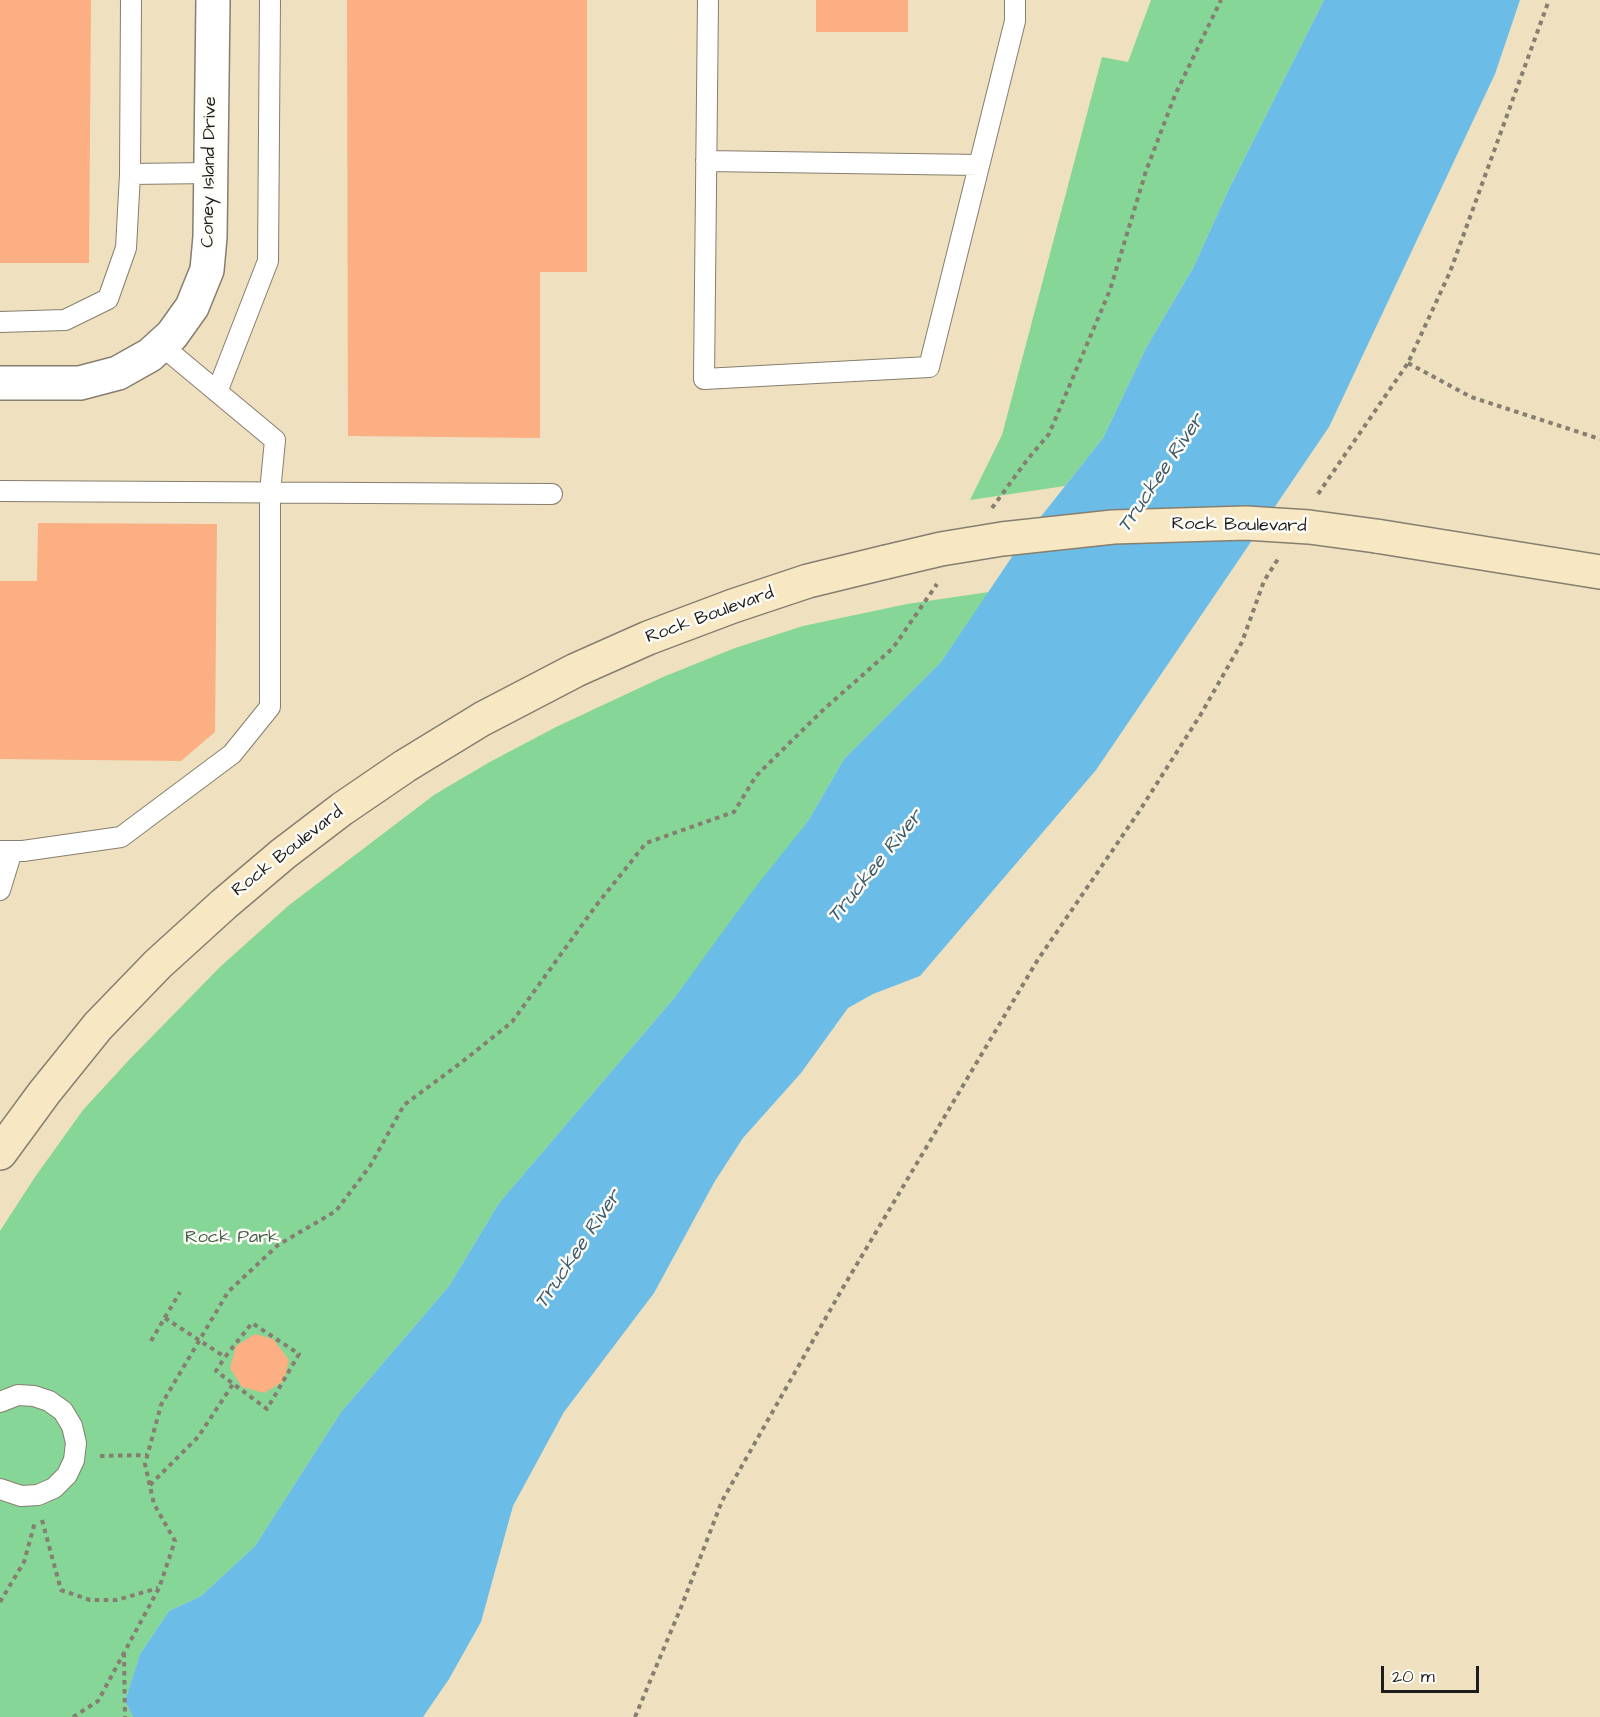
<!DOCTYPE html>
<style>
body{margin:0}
#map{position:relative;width:1600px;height:1717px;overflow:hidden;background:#efe0c0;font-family:"Architects Daughter",sans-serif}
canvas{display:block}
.scale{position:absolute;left:1381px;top:1666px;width:98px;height:27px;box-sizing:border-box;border:3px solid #1c1c1c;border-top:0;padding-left:8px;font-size:18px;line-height:21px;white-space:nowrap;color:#1c1c1c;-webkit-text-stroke:4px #fdfcf7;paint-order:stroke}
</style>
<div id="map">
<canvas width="1600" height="1717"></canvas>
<div class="scale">20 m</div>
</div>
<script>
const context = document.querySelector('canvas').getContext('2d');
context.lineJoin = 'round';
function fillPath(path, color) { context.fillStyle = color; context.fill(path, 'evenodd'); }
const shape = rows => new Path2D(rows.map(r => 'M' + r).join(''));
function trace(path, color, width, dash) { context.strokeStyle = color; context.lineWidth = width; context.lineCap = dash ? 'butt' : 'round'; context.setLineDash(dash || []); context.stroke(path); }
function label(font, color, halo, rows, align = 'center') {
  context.font = font + ' "Architects Daughter",sans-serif'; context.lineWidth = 5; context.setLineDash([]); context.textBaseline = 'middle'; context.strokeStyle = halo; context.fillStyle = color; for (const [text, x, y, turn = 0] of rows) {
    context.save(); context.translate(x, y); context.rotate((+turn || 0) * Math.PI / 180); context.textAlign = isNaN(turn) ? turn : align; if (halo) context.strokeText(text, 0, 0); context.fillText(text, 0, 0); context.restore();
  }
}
fillPath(shape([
 [1151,0,1324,0,1229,189,1193,268,1146,348,1103,438,1065,486,970,500,1002,435,1102,57,1128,62],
 [989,592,941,662,844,759,808,821,675,997,499,1203,449,1286,341,1412,255,1546,201,1596,169,1611,140,1654,125,1701,133,1717,0,1717,0,1231,35,1177,83,1110,129,1060,220,967,288,906,434,795,488,763,556,727,663,677,735,648,803,626,907,604]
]), '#85d697');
fillPath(shape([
 [1324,0,1520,0,1495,74,1329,427,1096,770,920,976,873,994,848,1008,801,1073,743,1138,715,1181,654,1293,564,1412,513,1506,481,1622,449,1679,423,1717,133,1717,125,1701,140,1654,169,1611,201,1596,255,1546,341,1412,449,1286,499,1203,675,997,754,889,808,821,844,759,941,662,1028,533,1103,438,1146,348,1193,268,1229,189]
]), '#6bbde7');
fillPath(shape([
 [0,0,91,0,89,263,0,263],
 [347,0,587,0,587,272,540,272,540,438,348,436],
 [816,0,908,0,908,32,816,32],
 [38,523,217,524,215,732,181,761,0,759,0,581,37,581],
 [255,1334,273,1339,289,1360,284,1381,264,1393,242,1387,230,1368,236,1346]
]), '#fbaf82');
const lane = shape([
 [131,0,130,174,211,173],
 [708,0,704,379,929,367,1015,21,1015,0],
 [706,161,979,165],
 [0,322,65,320,108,299,126,248,130,174],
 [217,392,268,261,270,0],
 [0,491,552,494],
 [0,851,23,851,121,837,232,754,270,707,270,492,275,440,161,345],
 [0,890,12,851],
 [0,1402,18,1395,34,1396,49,1401,63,1411,72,1426,76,1443,74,1460,67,1475,54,1488,38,1495,21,1496,0,1489]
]);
const street = shape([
 [0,383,80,383,118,373,150,355,172,335,192,307,207,270,210,237,213,0]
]);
const secondary = shape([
 [1376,536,1600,572],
 [0,1153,44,1093,98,1026,158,964,224,904,283,854,342,809,405,766,482,719,576,670,648,638,733,606,808,581,886,562]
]);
trace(lane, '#867e6e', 22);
trace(street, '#867e6e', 36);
trace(secondary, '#867e6e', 36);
trace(shape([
 [1408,363,1471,397,1600,439],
 [1318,494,1408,363,1450,272,1549,0],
 [992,508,1027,460,1049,434,1110,290,1146,171,1175,95,1221,0],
 [165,1318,225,1357,252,1323,299,1354,267,1409,216,1371,225,1357],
 [151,1341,180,1292],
 [100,1456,147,1455],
 [150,1485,198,1437,233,1384],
 [42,1520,61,1590,90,1600,117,1600,158,1588],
 [0,1602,24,1562,35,1522],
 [124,1653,125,1717],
 [73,1717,98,1701,159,1588,175,1541,154,1504,145,1464,161,1405,228,1292,278,1245,336,1211,370,1166,404,1105,462,1062,512,1022,595,907,646,843,734,812,756,776,822,711,893,648,937,584],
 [635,1717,682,1605,722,1501,841,1291,1037,961,1140,810,1201,714,1242,642,1264,581,1278,559]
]), '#867e6e', 4, [4.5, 4.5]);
trace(lane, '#fff', 20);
trace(street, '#fff', 33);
trace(secondary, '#f7e8c3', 33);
const secondaryBridge = shape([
 [886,562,941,549,1002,539,1113,527,1246,523,1309,527,1376,536]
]);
trace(secondaryBridge, '#867e6e', 36, []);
trace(secondaryBridge, '#f7e8c3', 33);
label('18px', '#1c1c1c', '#fdfcf7', [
 ["Coney Island Drive",210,172,-89],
 ["Rock Boulevard",1239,526,1],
 ["Rock Boulevard",710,616,-20],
 ["Rock Boulevard",288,852,-38]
]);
label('18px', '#415d47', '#fdfcf7', [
 ["Rock Park",232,1238]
]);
label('italic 20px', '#3c5c6d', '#fdfcf7', [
 ["Truckee River",1162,474,-56],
 ["Truckee River",876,867,-51],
 ["Truckee River",579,1250,-56]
]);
</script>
